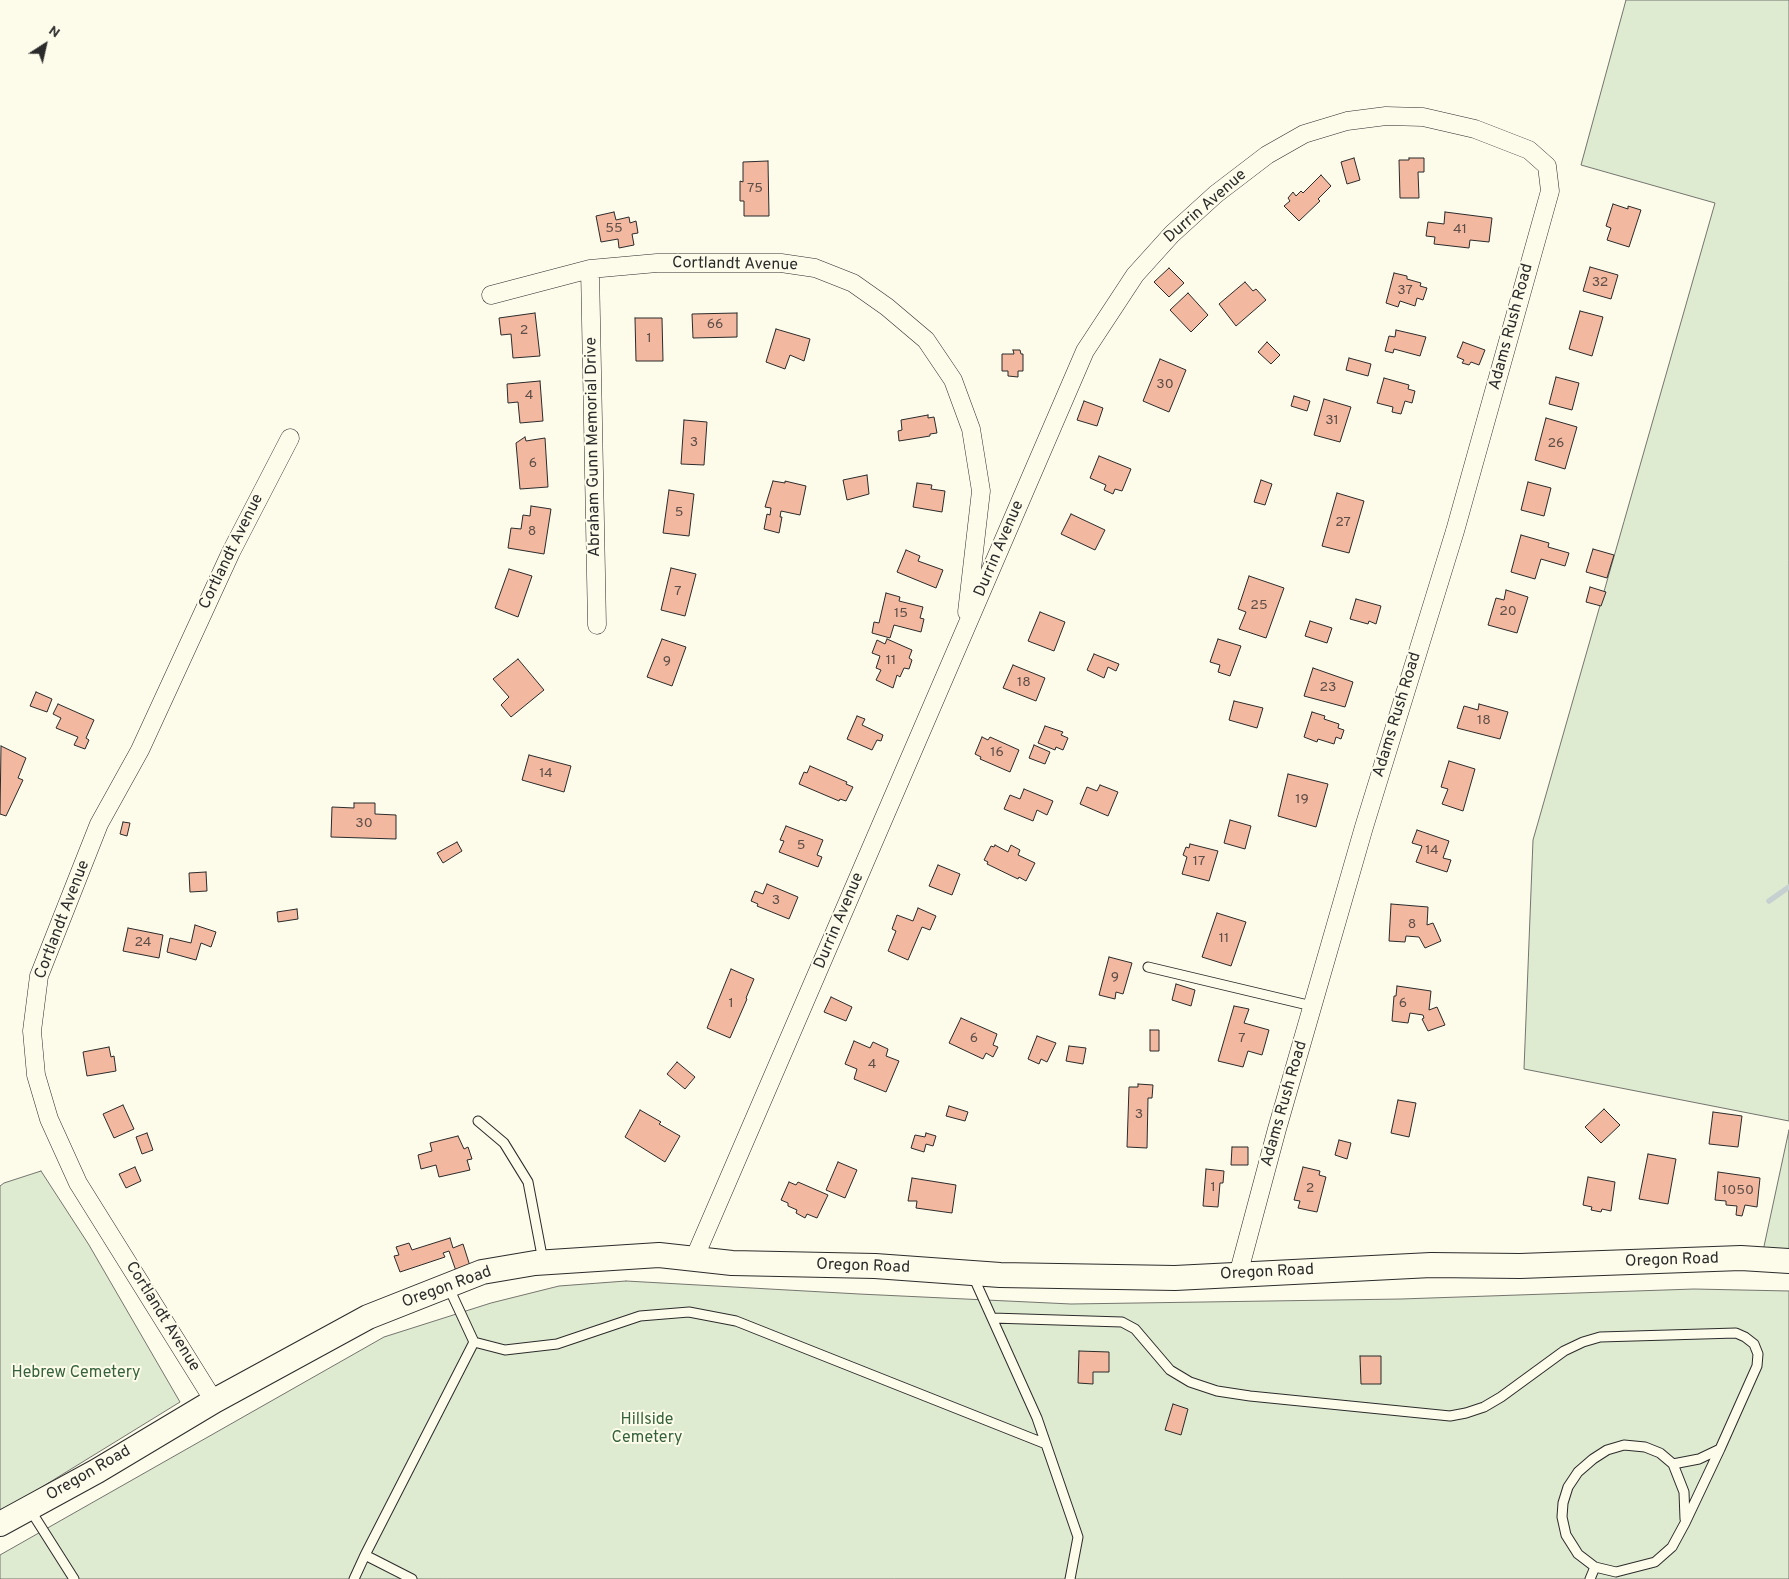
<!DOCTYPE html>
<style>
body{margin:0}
#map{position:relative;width:1789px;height:1579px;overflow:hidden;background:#fdfbea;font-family:Overpass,sans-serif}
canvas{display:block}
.north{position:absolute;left:20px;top:20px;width:50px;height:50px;-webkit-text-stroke:4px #fdfbea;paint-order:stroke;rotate:35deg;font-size:14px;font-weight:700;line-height:20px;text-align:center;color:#2b2b2b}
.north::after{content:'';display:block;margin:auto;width:18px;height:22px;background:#2b2b2b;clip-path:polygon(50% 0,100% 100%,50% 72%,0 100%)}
</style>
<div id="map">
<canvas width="1789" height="1579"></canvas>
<div class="north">N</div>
</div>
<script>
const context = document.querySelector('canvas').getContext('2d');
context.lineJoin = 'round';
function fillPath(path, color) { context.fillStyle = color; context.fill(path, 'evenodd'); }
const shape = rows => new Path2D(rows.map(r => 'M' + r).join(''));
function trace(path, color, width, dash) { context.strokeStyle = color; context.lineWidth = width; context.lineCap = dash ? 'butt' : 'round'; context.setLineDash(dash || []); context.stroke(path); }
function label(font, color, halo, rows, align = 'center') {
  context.font = font + ' Overpass,sans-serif'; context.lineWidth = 4; context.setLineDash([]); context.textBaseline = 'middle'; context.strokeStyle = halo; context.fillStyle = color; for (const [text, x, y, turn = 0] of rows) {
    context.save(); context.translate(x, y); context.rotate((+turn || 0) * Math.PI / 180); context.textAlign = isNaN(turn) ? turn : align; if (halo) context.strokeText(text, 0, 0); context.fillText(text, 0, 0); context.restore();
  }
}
const green = shape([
 [1626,0,1789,0,1789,1121,1524,1069,1533,840,1715,203,1581,165,1626,0],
 [1789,1130,1789,1255,1763,1251,1789,1130],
 [41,1171,89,1245,180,1402,24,1498,0,1510,0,1186,4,1183,41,1171],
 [626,1281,859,1294,1071,1304,1401,1299,1694,1289,1789,1291,1789,1579,0,1579,0,1555,384,1337,491,1303,559,1286,626,1281]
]);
fillPath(green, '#deebd1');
trace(green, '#74746e', 1);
trace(shape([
 [1769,901,1789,887]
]), '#c7d0d0', 5.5);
const building = shape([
 [1354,158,1360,180,1347,184,1341,162,1354,158],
 [1409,158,1424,158,1424,172,1418,172,1419,198,1400,198,1399,160,1409,160,1409,158],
 [768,161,769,216,744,216,744,201,740,201,740,181,743,182,743,162,768,161],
 [1321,175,1331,186,1318,199,1320,201,1299,221,1284,206,1290,201,1288,198,1293,192,1296,196,1301,191,1303,193,1321,175],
 [1613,204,1628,209,1628,206,1641,210,1629,247,1607,240,1611,228,1606,226,1613,204],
 [614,212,616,220,629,217,630,223,636,221,638,233,632,234,634,245,619,248,618,239,601,242,596,216,614,212],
 [1445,212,1492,218,1489,242,1470,240,1469,248,1434,244,1435,237,1426,236,1428,222,1444,224,1445,212],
 [1590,267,1618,275,1611,299,1583,291,1590,267],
 [1169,268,1184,283,1169,297,1154,282,1169,268],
 [1394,273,1407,276,1407,279,1421,283,1420,286,1427,288,1423,300,1417,298,1415,306,1400,301,1398,307,1386,303,1394,273],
 [1245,282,1253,291,1256,289,1266,300,1236,326,1219,304,1245,282],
 [1188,293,1208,315,1191,332,1170,310,1188,293],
 [1580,311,1603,317,1592,356,1569,349,1580,311],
 [535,313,540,356,513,358,511,334,501,335,499,318,535,313],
 [737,313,737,337,693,338,692,314,737,313],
 [635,318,662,318,663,361,636,361,635,318],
 [776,329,810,339,804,361,790,355,785,369,766,362,776,329],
 [1396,330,1426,337,1420,356,1394,349,1393,353,1385,351,1389,336,1395,337,1396,330],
 [1267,342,1280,355,1271,364,1258,352,1267,342],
 [1463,342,1485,350,1479,365,1471,362,1469,365,1462,363,1464,360,1457,357,1463,342],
 [1013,350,1020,350,1021,354,1023,354,1023,371,1018,371,1018,377,1008,376,1008,371,1002,371,1002,354,1014,354,1013,350],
 [1349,358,1371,364,1368,376,1346,370,1349,358],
 [1160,359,1186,370,1169,412,1143,401,1160,359],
 [1556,377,1579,383,1572,410,1549,404,1556,377],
 [1384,378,1409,385,1408,389,1415,391,1412,403,1405,401,1401,414,1392,412,1393,407,1377,403,1384,378],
 [540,381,543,421,520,423,518,402,508,403,507,384,540,381],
 [1294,396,1310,401,1307,411,1291,406,1294,396],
 [1324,399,1351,407,1340,442,1314,435,1324,399],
 [1084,401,1103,408,1097,426,1077,420,1084,401],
 [928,415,928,418,934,417,937,433,930,434,930,436,899,441,898,431,902,430,901,420,928,415],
 [1546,418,1577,427,1565,469,1535,460,1546,418],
 [684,420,707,422,704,465,681,464,684,420],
 [525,437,526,441,545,438,548,487,520,489,516,443,525,437],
 [1099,456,1131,469,1122,491,1115,489,1113,494,1104,490,1106,485,1090,478,1099,456],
 [867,475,869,494,847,500,843,480,867,475],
 [1261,480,1272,484,1265,505,1254,502,1261,480],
 [773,481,785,483,785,481,806,486,800,515,781,511,780,517,782,517,779,533,764,529,767,514,770,515,771,508,765,507,773,481],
 [1528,482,1551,488,1544,516,1521,510,1528,482],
 [917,483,932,485,931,489,945,491,942,512,913,507,917,483],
 [669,490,694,494,689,536,663,533,669,490],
 [1337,493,1364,501,1349,553,1322,546,1337,493],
 [531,506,551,509,544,554,508,548,511,528,521,529,523,515,530,516,531,506],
 [1071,514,1105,530,1095,550,1061,534,1071,514],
 [1521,535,1549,543,1548,547,1569,553,1565,566,1541,559,1535,579,1511,572,1521,535],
 [1593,549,1614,555,1607,578,1586,572,1593,549],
 [906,550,920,556,918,561,943,570,936,588,897,572,906,550],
 [671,568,696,574,685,616,661,610,671,568],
 [509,569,532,576,518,617,495,608,509,569],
 [1249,576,1284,588,1266,638,1239,629,1246,612,1238,609,1249,576],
 [1590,587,1606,592,1601,606,1586,602,1590,587],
 [1506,590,1528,597,1517,633,1488,625,1496,598,1504,600,1506,590],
 [886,593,900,597,899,601,923,607,920,618,924,619,921,632,894,625,890,638,872,633,874,622,879,623,886,593],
 [1356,599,1381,606,1376,624,1369,621,1368,624,1350,619,1356,599],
 [1040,612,1065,622,1054,651,1028,641,1040,612],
 [1310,621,1332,628,1327,643,1305,636,1310,621],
 [662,639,686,647,672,686,647,677,662,639],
 [887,639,912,650,909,658,912,660,909,669,904,668,900,677,897,675,893,688,876,680,881,670,876,668,880,656,872,653,877,640,885,644,887,639],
 [1218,639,1241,646,1230,676,1218,672,1220,665,1210,662,1218,639],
 [1094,654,1119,664,1116,671,1108,667,1104,678,1087,670,1094,654],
 [518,659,544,690,511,717,501,705,509,697,493,679,518,659],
 [1013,665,1045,678,1036,701,1003,688,1013,665],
 [1313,668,1353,682,1345,707,1304,696,1313,668],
 [36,692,52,699,47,712,30,706,36,692],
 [1234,701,1263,708,1257,728,1229,720,1234,701],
 [58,704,94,720,86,738,89,740,85,749,74,745,78,737,56,728,61,718,53,714,58,704],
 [1479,704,1508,712,1500,739,1457,728,1464,706,1478,710,1479,704],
 [1312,712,1325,716,1324,719,1339,724,1338,728,1344,730,1341,739,1336,737,1334,744,1318,739,1317,742,1304,737,1312,712],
 [857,716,865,719,862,725,883,735,881,741,877,740,872,750,847,739,857,716],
 [1045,726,1063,732,1061,735,1068,738,1063,750,1056,747,1055,750,1038,743,1045,726],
 [982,737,988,740,990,737,1019,750,1010,772,980,759,981,757,975,754,982,737],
 [1034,745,1050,752,1045,764,1029,758,1034,745],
 [1,746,26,758,18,778,23,780,6,816,0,814,1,746],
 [529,755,571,766,564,792,522,780,529,755],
 [1449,761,1475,769,1463,811,1442,804,1448,789,1441,787,1449,761],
 [810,766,847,782,846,784,853,787,846,801,840,799,839,801,799,784,804,772,807,773,810,766],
 [1288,774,1328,784,1316,827,1278,816,1288,774],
 [1100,785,1118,792,1108,816,1080,804,1087,787,1097,791,1100,785],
 [1024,789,1053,801,1047,815,1037,810,1033,821,1004,809,1010,795,1020,799,1024,789],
 [354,803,375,803,375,814,396,815,396,839,331,837,332,807,354,808,354,803],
 [1230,820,1251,826,1245,849,1224,843,1230,820],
 [123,822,130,823,127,836,120,834,123,822],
 [786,826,823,840,817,855,822,857,818,867,779,852,784,841,780,840,786,826],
 [1417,830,1449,841,1443,858,1451,860,1447,872,1416,862,1422,846,1412,843,1417,830],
 [457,842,462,851,443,863,437,853,457,842],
 [1190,844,1218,851,1209,881,1182,874,1187,857,1183,855,1186,847,1189,848,1190,844],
 [995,845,1008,852,1011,845,1020,850,1018,855,1035,863,1026,881,1019,877,1018,879,987,864,988,862,984,860,991,846,994,847,995,845],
 [938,865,960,874,952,895,929,886,938,865],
 [206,872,207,891,190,892,189,873,206,872],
 [767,884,798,897,789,919,757,906,758,904,751,901,755,891,763,894,767,884],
 [1391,904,1428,907,1427,925,1433,923,1441,941,1425,948,1419,937,1406,936,1405,942,1389,941,1391,904],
 [918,908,936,916,930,930,922,927,908,960,888,951,896,931,892,929,897,915,913,921,918,908],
 [297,909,298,919,278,922,277,912,297,909],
 [1217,913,1246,922,1231,966,1202,957,1217,913],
 [195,925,216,932,211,947,201,943,196,960,167,952,170,938,191,943,195,925],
 [128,928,163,935,159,958,123,951,128,928],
 [1109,957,1132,963,1123,994,1116,992,1115,999,1099,995,1109,957],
 [731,969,754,979,746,998,747,999,730,1038,707,1028,731,969],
 [1176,984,1195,990,1191,1006,1172,1000,1176,984],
 [1397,986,1431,991,1429,1010,1437,1007,1445,1025,1428,1031,1422,1019,1424,1018,1423,1015,1410,1013,1408,1023,1392,1021,1394,996,1396,996,1397,986],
 [831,997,852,1007,846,1021,824,1012,831,997],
 [1234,1006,1249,1009,1244,1023,1269,1030,1262,1055,1248,1051,1243,1067,1218,1061,1234,1006],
 [961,1018,997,1034,993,1045,998,1047,993,1057,986,1053,983,1059,949,1043,961,1018],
 [1150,1030,1159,1030,1159,1051,1150,1051,1150,1030],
 [1037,1036,1056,1043,1047,1062,1041,1059,1039,1064,1028,1059,1037,1036],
 [854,1041,870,1048,873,1042,888,1049,886,1056,899,1061,886,1092,854,1079,857,1069,845,1064,854,1041],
 [1069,1046,1086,1048,1083,1064,1066,1061,1069,1046],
 [109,1047,111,1057,114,1056,116,1071,87,1076,83,1052,109,1047],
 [677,1062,695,1077,685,1089,667,1074,677,1062],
 [1138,1084,1153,1085,1152,1098,1148,1098,1147,1148,1127,1147,1129,1087,1138,1087,1138,1084],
 [1398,1100,1416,1103,1409,1137,1391,1133,1398,1100],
 [123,1105,134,1129,114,1138,103,1114,123,1105],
 [949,1106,968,1112,965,1121,946,1116,949,1106],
 [1604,1109,1620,1125,1601,1143,1585,1127,1604,1109],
 [640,1110,661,1122,659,1124,680,1136,665,1162,625,1137,640,1110],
 [1713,1112,1742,1116,1738,1147,1709,1144,1713,1112],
 [147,1133,153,1150,142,1154,136,1137,147,1133],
 [926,1133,936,1136,933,1146,926,1144,924,1152,911,1148,915,1135,925,1137,926,1133],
 [458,1136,464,1149,468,1147,472,1159,467,1160,470,1170,439,1177,436,1165,421,1169,418,1155,432,1151,430,1143,458,1136],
 [1339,1140,1351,1143,1347,1159,1335,1155,1339,1140],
 [1232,1147,1248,1147,1248,1165,1231,1165,1232,1147],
 [1648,1154,1676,1159,1668,1204,1639,1199,1648,1154],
 [838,1162,857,1170,845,1198,826,1190,838,1162],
 [135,1167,141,1181,126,1188,119,1174,135,1167],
 [1303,1167,1320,1171,1319,1175,1326,1177,1317,1212,1298,1208,1300,1201,1294,1200,1303,1167],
 [1206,1169,1224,1171,1223,1183,1220,1183,1218,1207,1203,1206,1206,1169],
 [1718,1172,1760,1178,1757,1207,1745,1205,1742,1216,1736,1215,1737,1206,1726,1205,1726,1201,1715,1200,1718,1172],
 [1588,1177,1615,1182,1611,1211,1602,1209,1601,1212,1591,1210,1592,1207,1583,1205,1588,1177],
 [912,1178,956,1185,952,1213,916,1208,917,1201,908,1201,912,1178],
 [789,1182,796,1185,798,1182,828,1195,817,1218,807,1214,805,1218,796,1213,797,1210,788,1206,788,1203,781,1200,789,1182],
 [450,1238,453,1248,463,1244,470,1266,456,1271,449,1251,443,1253,445,1257,400,1272,394,1256,399,1255,396,1247,409,1243,412,1250,450,1238],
 [1079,1351,1109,1352,1109,1372,1093,1372,1093,1384,1078,1383,1079,1351],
 [1360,1356,1381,1356,1381,1384,1361,1384,1360,1356],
 [1173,1404,1188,1409,1181,1435,1165,1430,1173,1404]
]);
fillPath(building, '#f2b8a0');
trace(building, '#2b2b2b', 1);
const lane = shape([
 [1148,967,1312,1006],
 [478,1121,504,1143,528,1182,543,1261],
 [973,1276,1037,1418,1078,1537,1070,1579],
 [448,1286,474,1342,505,1350,557,1344,640,1316,689,1312,736,1321,1046,1444],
 [992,1318,1122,1322,1135,1329,1170,1370,1190,1382,1217,1391,1250,1396,1450,1416,1466,1413,1484,1407,1501,1397,1564,1351,1583,1342,1600,1337,1736,1333,1745,1337,1754,1344,1758,1354,1757,1366,1720,1449,1699,1459,1673,1464,1660,1453,1645,1447,1624,1445,1607,1450,1593,1459,1578,1472,1568,1487,1563,1503,1562,1517,1566,1535,1578,1554,1595,1567,1616,1572,1655,1562,1672,1547,1685,1523,1720,1449],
 [1673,1464,1684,1492,1685,1519],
 [29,1508,74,1579],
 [354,1579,365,1555],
 [412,1579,365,1555,474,1342],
 [1590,1579,1595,1567]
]);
const street = shape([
 [590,269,597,625],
 [491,295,590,269,657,263,781,263,815,268,853,283,887,307,926,340,953,380,971,429,981,491,967,612],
 [694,1259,1085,351,1135,275,1172,234,1216,194,1267,155,1304,134,1347,121,1386,116,1423,117,1475,129,1529,150,1547,166,1550,191,1455,531,1364,827,1277,1129,1238,1275],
 [214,1401,78,1183,49,1119,36,1075,32,1031,39,976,99,824,140,750,231,552,290,438]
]);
const secondary = shape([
 [0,1524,97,1471,214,1401,368,1317,482,1272,535,1263,659,1255,732,1263,875,1266,1000,1275,1175,1278,1431,1265,1520,1266,1741,1258,1789,1261]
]);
trace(lane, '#2b2b2b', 11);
trace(street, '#2b2b2b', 19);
trace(secondary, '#2b2b2b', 26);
trace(lane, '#fdfbea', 9);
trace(street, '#fdfbea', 18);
trace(secondary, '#fdfbea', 24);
label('14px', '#5d4e48', null, [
 ["75",755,189],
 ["55",614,229],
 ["41",1460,230],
 ["32",1600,283],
 ["37",1405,291],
 ["66",715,325],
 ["2",524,331],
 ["1",649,339],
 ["30",1165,385],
 ["4",529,396],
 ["31",1332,421],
 ["3",694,443],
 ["26",1556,444],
 ["6",533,464],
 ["5",679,513],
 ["27",1343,523],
 ["8",532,532],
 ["7",678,592],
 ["25",1259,606],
 ["20",1508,612],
 ["15",901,614],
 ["11",891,661],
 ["9",667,662],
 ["18",1024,683],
 ["23",1328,688],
 ["18",1484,721],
 ["16",997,753],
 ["14",546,774],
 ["19",1302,800],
 ["30",364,824],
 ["5",801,846],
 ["14",1432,851],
 ["17",1199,862],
 ["3",776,901],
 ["8",1412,925],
 ["11",1224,939],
 ["24",143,943],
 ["9",1115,978],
 ["1",731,1004],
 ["6",1403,1004],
 ["6",974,1039],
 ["7",1242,1039],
 ["4",872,1065],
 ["3",1139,1115],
 ["1",1213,1188],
 ["2",1310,1189],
 ["1050",1738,1191]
]);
label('16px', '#2b2b2b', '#fdfbea', [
 ["Durrin Avenue",1206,207,-41],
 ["Cortlandt Avenue",735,265,1],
 ["Adams Rush Road",1512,327,-75],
 ["Abraham Gunn Memorial Drive",594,447,-91],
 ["Durrin Avenue",1000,549,-67],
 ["Cortlandt Avenue",232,552,-64],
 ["Adams Rush Road",1398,715,-73],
 ["Cortlandt Avenue",63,920,-69],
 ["Durrin Avenue",840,921,-67],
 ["Adams Rush Road",1285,1104,-74],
 ["Oregon Road",1672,1261,-2],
 ["Oregon Road",863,1267,2],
 ["Oregon Road",1267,1273,-3],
 ["Oregon Road",447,1288,-20],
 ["Cortlandt Avenue",162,1317,58],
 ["Oregon Road",89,1474,-30]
]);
label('16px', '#34623c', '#fdfbea', [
 ["Hebrew Cemetery",76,1374],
 ["Hillside",647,1421],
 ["Cemetery",647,1439]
]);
</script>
